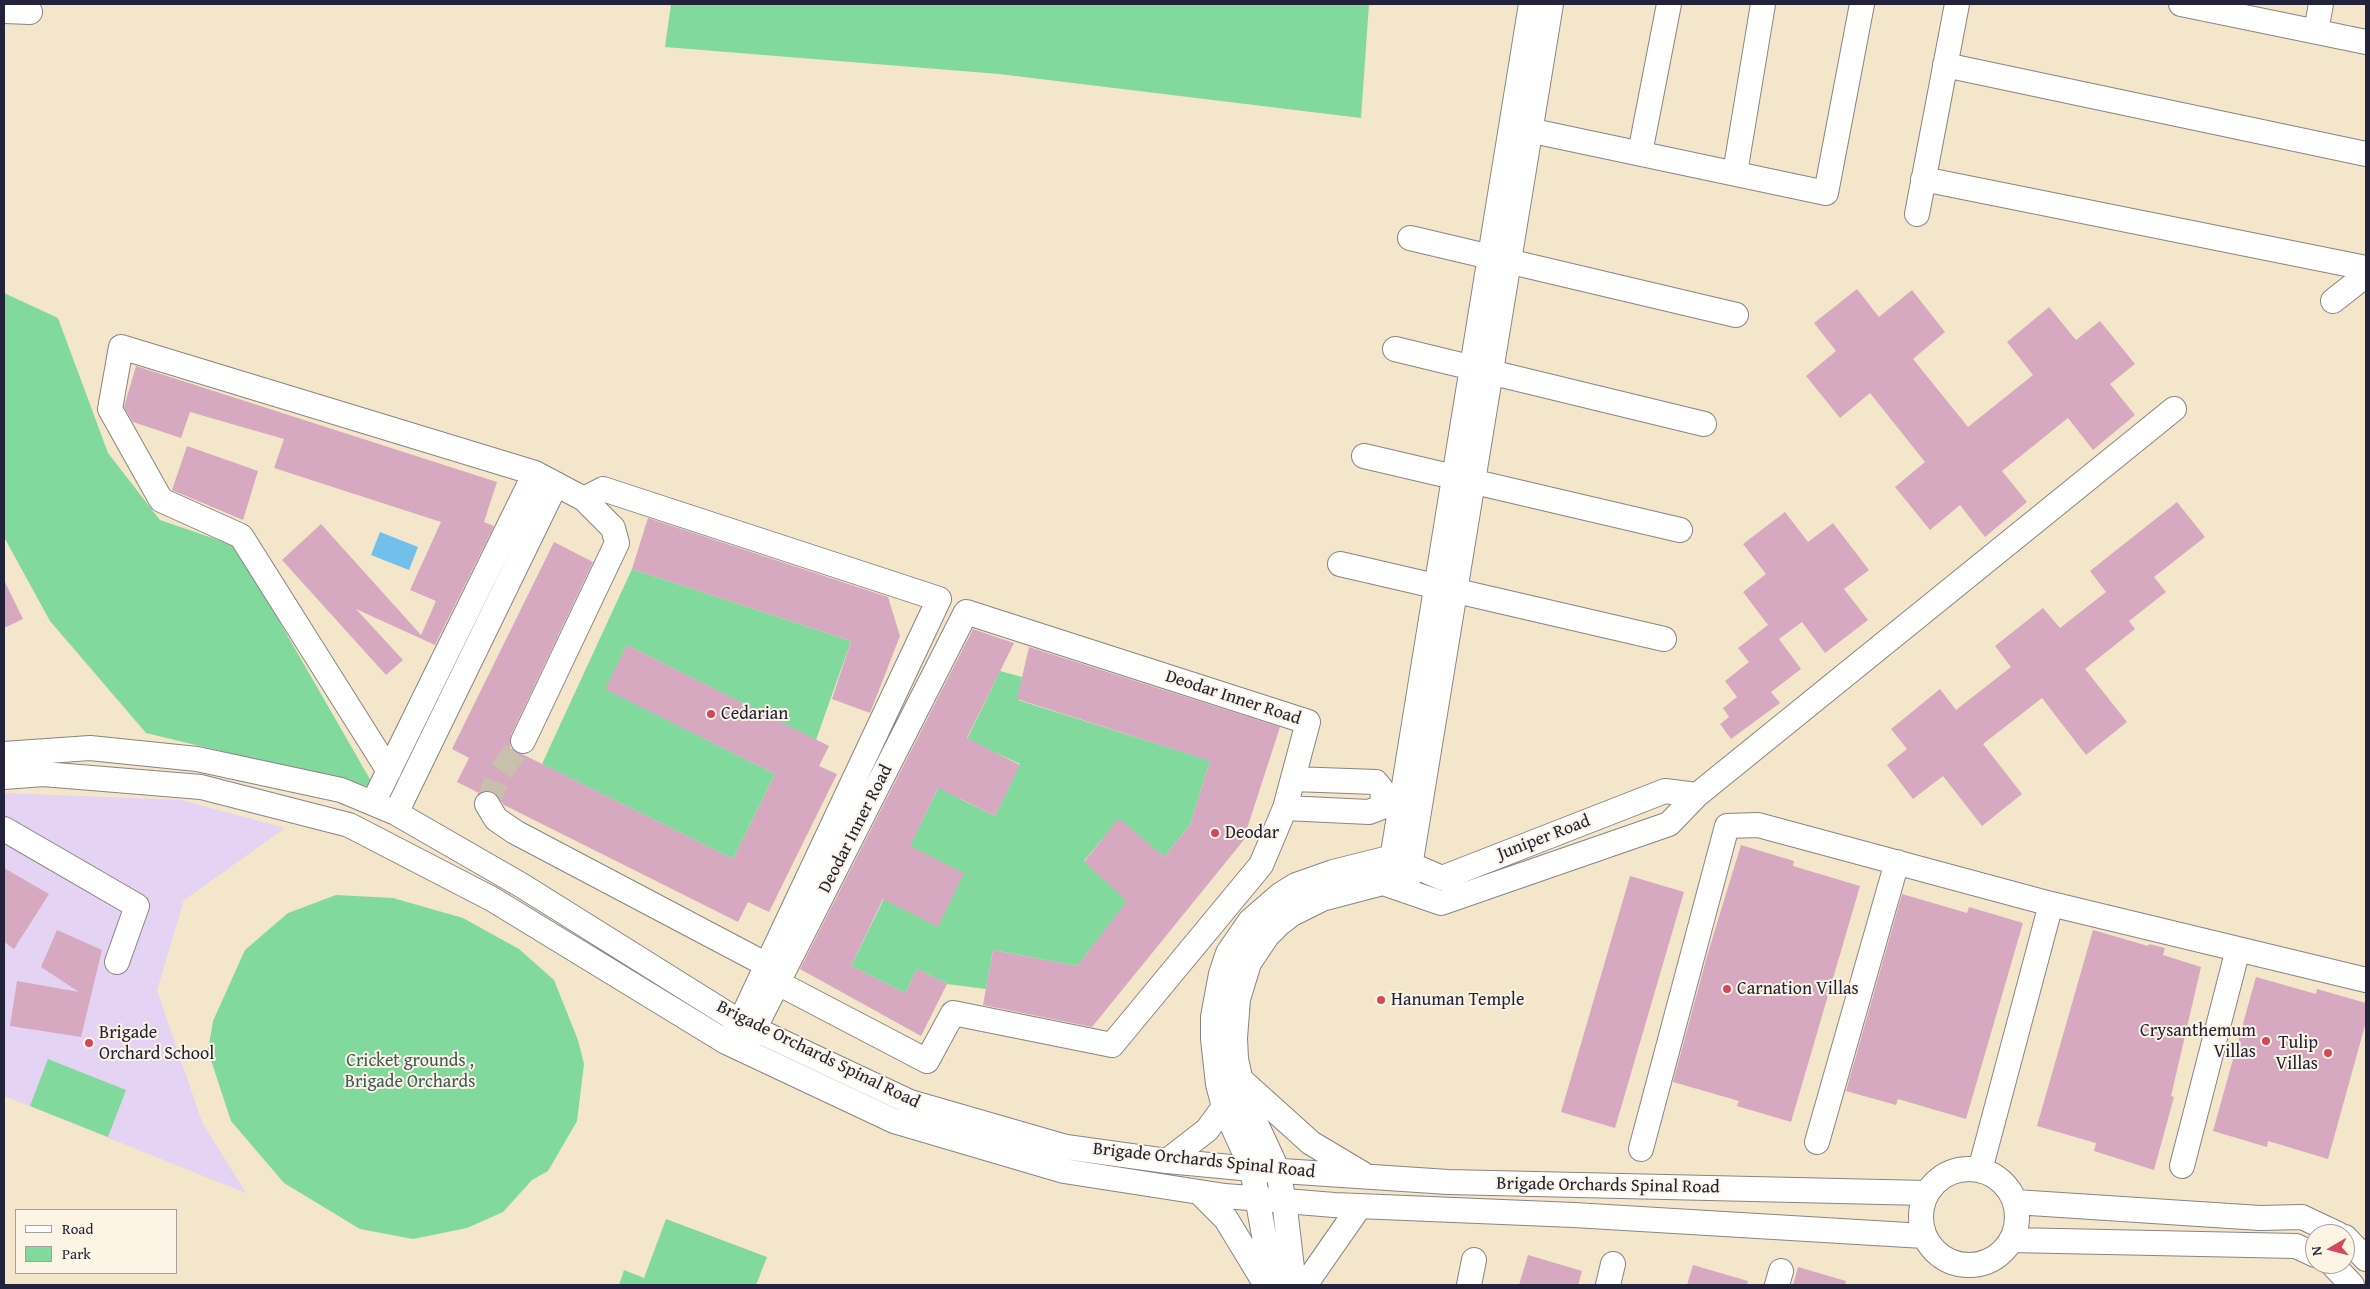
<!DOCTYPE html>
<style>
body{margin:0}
#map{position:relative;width:2370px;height:1289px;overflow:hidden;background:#f3e6ca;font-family:"Gentium Book Plus",serif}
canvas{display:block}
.frame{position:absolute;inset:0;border:5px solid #22223b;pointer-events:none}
.legend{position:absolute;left:15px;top:1209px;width:162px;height:65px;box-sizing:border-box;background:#fcf5e5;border:1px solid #a5a1a1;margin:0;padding:6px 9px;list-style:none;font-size:15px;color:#22223b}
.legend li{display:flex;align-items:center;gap:10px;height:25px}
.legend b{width:25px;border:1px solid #a5a1a1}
.north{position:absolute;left:2305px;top:1224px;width:50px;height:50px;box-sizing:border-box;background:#fcf5e5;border:1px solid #a5a1a1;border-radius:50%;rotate:262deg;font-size:14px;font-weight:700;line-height:20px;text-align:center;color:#22223b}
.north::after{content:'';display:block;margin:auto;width:18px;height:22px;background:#d1495b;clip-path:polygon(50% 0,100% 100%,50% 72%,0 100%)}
</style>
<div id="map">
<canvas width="2370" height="1289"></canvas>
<div class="frame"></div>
<ul class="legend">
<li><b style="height:6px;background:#fff"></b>Road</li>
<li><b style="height:14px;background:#81d99e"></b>Park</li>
</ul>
<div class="north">N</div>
</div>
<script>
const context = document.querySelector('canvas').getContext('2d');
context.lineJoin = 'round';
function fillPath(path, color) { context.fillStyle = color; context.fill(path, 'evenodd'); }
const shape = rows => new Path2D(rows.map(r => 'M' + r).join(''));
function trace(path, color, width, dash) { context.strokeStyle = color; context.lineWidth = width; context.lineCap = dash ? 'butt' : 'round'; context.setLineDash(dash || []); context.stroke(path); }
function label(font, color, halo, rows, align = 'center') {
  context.font = font + ' "Gentium Book Plus",serif'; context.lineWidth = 4; context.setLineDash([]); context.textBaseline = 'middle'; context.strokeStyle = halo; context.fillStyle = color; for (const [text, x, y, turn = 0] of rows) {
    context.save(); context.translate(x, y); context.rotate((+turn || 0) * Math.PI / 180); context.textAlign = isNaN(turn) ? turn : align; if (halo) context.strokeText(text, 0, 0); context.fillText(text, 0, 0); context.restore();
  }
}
fillPath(shape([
 [4,793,181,800,285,828,184,900,157,990,202,1122,246,1193,4,1096]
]), '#e4d3f2');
fillPath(shape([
 [671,4,1369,4,1361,118,999,74,665,47],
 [4,293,58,318,108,453,160,520,236,546,375,788,146,733,50,621,4,537],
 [632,569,851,641,816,740,627,645,606,689,775,774,733,859,542,764],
 [1000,671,1022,677,1018,700,1189,754,1216,742,1190,825,1164,857,1119,819,1084,861,1141,884,1077,966,993,950,986,989,947,984,917,969,905,993,851,966,945,774,960,799,995,816,1020,764,986,748,976,767,958,758],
 [336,895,393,898,463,918,519,949,554,980,578,1040,584,1064,577,1121,548,1171,532,1180,503,1212,467,1228,413,1239,360,1229,284,1183,231,1121,208,1051,213,1021,245,950,288,913],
 [48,1059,126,1090,108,1137,30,1106],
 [666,1219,767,1257,756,1285,619,1285,624,1270,644,1278]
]), '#81d99e');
fillPath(shape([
 [380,532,418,547,409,570,371,555]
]), '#71c0eb');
fillPath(shape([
 [1857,289,1879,317,1912,290,1945,332,1913,359,1968,427,2033,375,2007,342,2049,307,2076,340,2100,321,2135,364,2110,384,2135,415,2093,450,2068,418,2002,471,2027,502,1985,537,1960,505,1930,530,1895,487,1925,462,1870,393,1840,418,1806,376,1836,351,1814,323],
 [136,366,497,482,484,522,494,526,435,645,356,609,403,660,386,675,282,560,321,524,421,635,436,601,410,590,441,522,274,468,284,439,190,412,181,438,133,422,124,407],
 [187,446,258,471,243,520,172,490],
 [2177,502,2205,537,2154,577,2166,592,2129,621,2135,629,2085,669,2127,722,2086,755,2042,698,1983,744,2022,794,1982,826,1943,776,1913,799,1887,765,1907,749,1891,729,1940,689,1956,710,2011,667,1995,646,2043,608,2060,628,2106,592,2090,571],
 [1785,512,1808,542,1833,523,1869,570,1844,589,1868,620,1825,653,1802,622,1779,639,1801,669,1771,692,1780,703,1731,739,1720,724,1729,717,1723,708,1737,697,1725,681,1749,662,1738,648,1768,625,1743,592,1766,574,1743,544],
 [648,518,888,597,900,636,870,713,832,699,851,641,632,569],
 [554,542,593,562,511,735,510,748,733,859,775,774,605,689,627,645,829,746,819,766,837,774,769,912,748,902,738,922,504,805,493,792,486,790,479,793,457,782,469,758,452,749],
 [4,580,23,619,4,628],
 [973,629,1014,643,967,738,1020,765,995,816,938,788,910,846,964,873,938,927,883,899,851,966,905,993,917,969,947,984,921,1036,800,969],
 [1029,647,1280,727,1243,841,1092,1027,983,1005,993,950,1077,966,1127,901,1084,862,1119,818,1164,857,1190,825,1210,761,1017,699],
 [1741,845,1794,861,1793,866,1860,886,1791,1122,1737,1106,1739,1101,1673,1082,1707,956],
 [4,868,49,894,14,949,4,942],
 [1630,876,1684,892,1615,1128,1561,1112],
 [1902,894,1967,913,1969,907,2023,923,1966,1119,1898,1099,1896,1105,1846,1091],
 [57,930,102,950,81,1037,10,1026,17,981,79,992,41,967],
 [2093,930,2148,946,2149,944,2165,948,2163,955,2201,967,2171,1096,2174,1097,2154,1170,2094,1151,2096,1143,2037,1126],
 [2256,977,2316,994,2317,989,2366,1003,2366,1022,2328,1159,2268,1141,2267,1147,2213,1131],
 [1528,1255,1582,1271,1578,1285,1519,1285],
 [1693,1265,1748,1281,1747,1285,1687,1285],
 [1798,1267,1846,1281,1845,1285,1793,1285]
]), '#d6a9c1');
trace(shape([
 [487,804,500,772,523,741]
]), '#c9bfad', 24, [24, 12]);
const minor = shape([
 [2181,4,2366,42],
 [4,11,30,12],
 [2316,31,2321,4],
 [1945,65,2366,154],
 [1514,127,1826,193,1862,4],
 [1640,153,1669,4],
 [1735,173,1763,4],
 [1923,179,2366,268],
 [1917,214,1957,4],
 [1410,238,1736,315],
 [2333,301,2366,275],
 [1395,349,1704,424],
 [1364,456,1680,530],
 [1340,564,1664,639],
 [523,741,617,543,613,528,584,499],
 [4,754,90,748,197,759,341,790,396,813,521,885,740,1022,910,1102,1066,1147,1167,1161,1252,1169,1448,1182,1926,1193],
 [389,771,241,536,161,500,110,409,121,347,535,473,584,499,603,489,939,599,740,1022,731,1035],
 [4,777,43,774,201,787,349,825,492,899,726,1042,894,1121,1064,1171,1225,1196,1334,1205,1574,1215,1924,1236],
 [373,803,535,473],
 [487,804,496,819,515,832,767,965],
 [1285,808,1369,812,1382,807,1383,791,1376,782,1293,779],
 [396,813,556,484],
 [4,829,137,906,117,962],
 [1388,884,1531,4],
 [1406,891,1551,4],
 [748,1041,966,612,1308,722,1285,808,1261,865,1112,1045,953,1013,927,1061,778,983],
 [1240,1079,1311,1143,1363,1174],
 [1817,1142,1897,862],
 [1641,1149,1727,826,1758,825,2051,904,2366,980],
 [1167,1161,1207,1130,1224,1107],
 [2182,1166,2238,949],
 '1921 1217a48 48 0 1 1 96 0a48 48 0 1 1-96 0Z',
 [1980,1170,2051,904],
 [1199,1192,1226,1219,1266,1285],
 [2015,1202,2260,1218,2302,1217,2338,1234],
 [2345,1237,2366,1259],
 [2011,1240,2296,1246,2315,1255],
 [2332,1264,2352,1285],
 [1273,1285,1252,1169,1224,1107,1218,1084,1213,1039,1213,1017,1221,974,1228,953,1250,921,1280,895,1296,885,1333,872,1393,857,1442,878,1665,791,1697,795],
 [1294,1285,1284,1200,1277,1169,1245,1100,1236,1059,1235,1038,1238,999,1249,963,1267,936,1279,924,1292,914,1322,899,1383,883,1441,903,1669,824,1697,795,2174,409],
 [1305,1285,1360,1206],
 [1469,1285,1474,1260],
 [1608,1285,1613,1264],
 [1777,1285,1781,1271]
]);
trace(minor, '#8a8482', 26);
trace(minor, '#fff', 24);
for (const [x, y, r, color] of [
 [711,714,5,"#d1495b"],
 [1215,833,5,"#d1495b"],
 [1727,989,5,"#d1495b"],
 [1381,1000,5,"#d1495b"],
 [2266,1041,5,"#d1495b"],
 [89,1043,5,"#d1495b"],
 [2328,1053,5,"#d1495b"]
]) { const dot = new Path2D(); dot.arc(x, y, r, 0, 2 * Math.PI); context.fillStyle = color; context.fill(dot); trace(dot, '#fcf5e5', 2); }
label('18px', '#22223b', '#fcf5e5', [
 ["Deodar Inner Road",1233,698,18],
 ["Deodar Inner Road",856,829,-63],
 ["Juniper Road",1544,838,-21],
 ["Brigade Orchards Spinal Road",818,1055,26],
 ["Brigade Orchards Spinal Road",1204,1161,6],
 ["Brigade Orchards Spinal Road",1608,1186,1]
]);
label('18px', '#22223b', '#fcf5e5', [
 ["Cedarian",721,714],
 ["Deodar",1225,833],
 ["Carnation Villas",1737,989],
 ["Hanuman Temple",1391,1000],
 ["Crysanthemum",2256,1031,"right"],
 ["Villas",2256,1052,"right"],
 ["Brigade",99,1033],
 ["Orchard School",99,1054],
 ["Tulip",2318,1043,"right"],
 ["Villas",2318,1064,"right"]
], 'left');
label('18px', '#3e5959', '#fcf5e5', [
 ["Cricket grounds ,",410,1061],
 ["Brigade Orchards",410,1082]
]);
</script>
